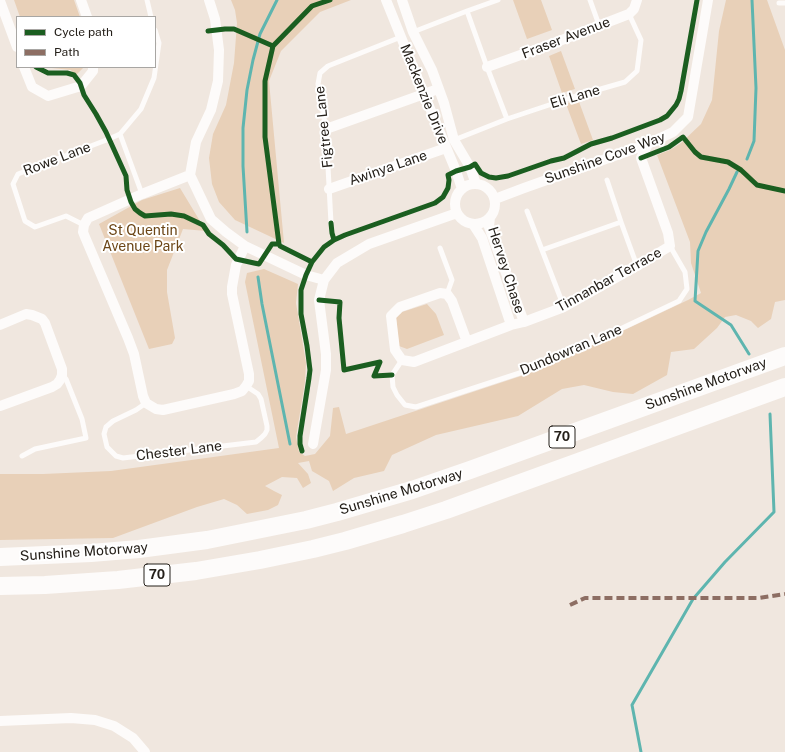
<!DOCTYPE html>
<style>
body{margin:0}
#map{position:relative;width:785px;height:752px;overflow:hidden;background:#f0e7df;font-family:"Public Sans",sans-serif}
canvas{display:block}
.legend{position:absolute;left:16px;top:16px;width:140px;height:52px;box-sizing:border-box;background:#fff;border:1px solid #a8a6a3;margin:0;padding:5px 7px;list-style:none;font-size:12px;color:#25201a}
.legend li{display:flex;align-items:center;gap:8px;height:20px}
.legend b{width:20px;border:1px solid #a8a6a3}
</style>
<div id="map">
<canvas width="785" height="752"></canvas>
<ul class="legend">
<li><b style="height:5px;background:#1b5e20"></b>Cycle path</li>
<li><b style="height:5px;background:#8d6e63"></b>Path</li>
</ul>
</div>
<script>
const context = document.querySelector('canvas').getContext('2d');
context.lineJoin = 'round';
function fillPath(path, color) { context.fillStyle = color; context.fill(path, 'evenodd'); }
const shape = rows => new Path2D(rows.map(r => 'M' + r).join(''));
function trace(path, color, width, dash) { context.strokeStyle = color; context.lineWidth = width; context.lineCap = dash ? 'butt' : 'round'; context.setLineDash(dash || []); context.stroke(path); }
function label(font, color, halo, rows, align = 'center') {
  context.font = font + ' "Public Sans",sans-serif'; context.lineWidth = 4; context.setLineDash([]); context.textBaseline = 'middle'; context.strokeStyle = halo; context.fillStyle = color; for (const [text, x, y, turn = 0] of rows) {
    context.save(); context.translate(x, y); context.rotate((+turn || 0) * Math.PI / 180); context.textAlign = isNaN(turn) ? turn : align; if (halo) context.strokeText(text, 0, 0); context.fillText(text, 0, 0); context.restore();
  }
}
fillPath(shape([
 [14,0,74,0,80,17,20,17],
 [231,0,351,0,320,12,281,51,269,81,284,243,235,220,219,202,212,184,209,158,213,134,226,105,234,63,237,23,235,10],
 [513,0,541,0,552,30,527,39],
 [726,0,767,0,785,50,785,300,775,302,771,319,758,328,751,321,736,315,725,317,717,328,694,349,671,352,667,375,633,394,613,392,584,385,562,389,518,416,436,435,392,455,384,471,354,478,333,491,329,481,312,471,309,461,298,463,308,474,311,483,303,488,297,478,282,477,265,486,274,491,282,495,278,505,268,510,247,514,237,505,224,499,197,507,113,538,0,540,0,474,43,474,111,471,279,448,245,282,247,273,264,269,298,284,296,303,306,363,305,382,296,437,299,452,305,456,315,454,330,436,333,408,339,407,346,434,542,369,688,300,701,293,691,263,690,242,657,155,670,150,681,143,701,124,712,100,719,31],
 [561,51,575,89,562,93,549,56],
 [42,67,84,67,75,76,71,70],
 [578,99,593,140,581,144,566,104],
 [180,188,206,231,183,229,167,270,167,292,175,338,172,344,149,349,99,224,142,200],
 [427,304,436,314,444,335,407,349,399,346,396,318,402,312]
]), '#e8d0b8');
trace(shape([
 [747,159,754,141,756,88,752,0],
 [737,172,729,189,706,232,698,251,695,301,731,325,749,354],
 [247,232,243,166,243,128,247,90,253,60,260,34,277,0],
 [258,277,262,304,290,444],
 [641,752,632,705,693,599,725,562,774,512,770,414]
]), '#5eb5af', 3);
trace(shape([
 [147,0,151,17],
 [590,0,599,25],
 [779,3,785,3],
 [467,11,487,67,507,119],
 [413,32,467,11,498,0],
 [120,134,141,109,154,78,159,43,155,30],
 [454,140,507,119,573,97,625,82,637,71,641,40,629,14],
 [527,211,542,250,621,222,607,180],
 [621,222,637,266],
 [331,223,326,129,318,84,320,73,328,66,401,37],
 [84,225,66,216,35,227,25,221,13,184,18,174,109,139,120,134,142,194],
 [440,248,452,280,447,294],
 [542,250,564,307],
 [402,360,392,375,393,387,397,395,405,405,416,407,541,366,555,360,679,301,687,289,685,272,670,246],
 [146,403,136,410,113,421,106,427,104,434,107,447,116,456,123,458,256,442,261,438,265,434,267,430,267,426,261,399,258,394,246,386],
 [22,456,35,449,86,438,82,419,66,379,62,375]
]), '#fdfbfa', 5);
trace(shape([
 [81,0,87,17],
 [209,0,215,19,219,50,218,81,211,110,196,142,190,175,211,219,226,232,245,246,306,275,324,280],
 [386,0,424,94,456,171,462,189],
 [402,0,413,32,432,70,444,103,454,140,470,167,476,184],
 [0,1,17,47],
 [24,67,32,87,48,96,81,86,93,71,93,67],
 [487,67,554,43,629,14,634,9,637,0],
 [326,129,438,89],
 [190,175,142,194,88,218,84,225,83,232,85,237,128,338,134,354,143,396,146,403,156,409,163,410,234,394,242,391,246,386,249,381,249,374,232,294,232,287,236,265,245,246],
 '455 204a20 20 0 1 1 40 0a20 20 0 1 1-40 0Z',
 [329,189,446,148],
 [495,199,524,188,648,144,673,132,688,117,708,0],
 [490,217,489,227,524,322],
 [473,224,482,238,511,325],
 [0,325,26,314,32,315,42,319,45,323,62,369,62,375,60,380,57,384,52,387,0,406],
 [467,342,452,301,447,294,440,293,400,307,391,316,395,350,402,360,414,362,511,325,524,322,564,307,637,266,670,246,668,233,641,158,648,144],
 [313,444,326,370,326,354,319,300,324,280,337,263,369,244,457,213],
 [0,721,71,718,95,720,114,726,133,738,145,752]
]), '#fdfbfa', 10);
trace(shape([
 [0,557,91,553,139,549,207,540,306,520,337,512,412,490,470,470,785,356],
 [0,586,45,585,118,580,196,571,260,560,313,549,345,541,403,524,446,510,785,387]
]), '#fdfbfa', 18);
trace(shape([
 [570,605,585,598,759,598,785,594]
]), '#8d6e63', 4, [8, 4]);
trace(shape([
 [208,31,225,29,234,29,273,46],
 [36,67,48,73,67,73,74,75,80,83,84,95,96,114,106,132,126,176,127,190,131,202,135,209,140,213,145,216,171,214,184,216,203,225,209,234,223,245,236,259,254,263,259,264,272,244,279,244],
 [641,158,669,147,683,137,695,152,701,157,728,162,741,170,757,185,785,191],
 [334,240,345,235,435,203,443,197,448,188,449,180,448,175,456,171,470,167,475,164,481,173,489,177,496,178,508,176,551,161,564,158,591,144,612,138,660,120,667,116,676,105,679,99,681,91,697,0],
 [312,262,280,246,279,244,265,137,265,81,273,46,312,6,330,0],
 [319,300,340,302,339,318,344,370,380,362,374,376,392,375],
 [302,451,300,444,300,436,309,378,310,370,307,346,301,314,301,290,306,275,312,262,324,247,334,240,332,233,331,223]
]), '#1b5e20', 5);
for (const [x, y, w] of [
 [562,437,26],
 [157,575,26]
]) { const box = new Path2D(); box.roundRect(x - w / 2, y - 11, w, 22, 3); context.fillStyle = '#fff'; context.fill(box); trace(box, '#25201a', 1); }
label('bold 13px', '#25201a', null, [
 ["70",562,437],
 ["70",157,575]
]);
label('14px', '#25201a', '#fff', [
 ["Fraser Avenue",566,38,-21],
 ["Mackenzie Drive",424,94,68],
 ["Eli Lane",575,97,-17],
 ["Figtree Lane",324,127,-96],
 ["Sunshine Cove Way",605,158,-20],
 ["Rowe Lane",57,159,-21],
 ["Awinya Lane",388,168,-19],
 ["Hervey Chase",506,270,72],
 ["Tinnanbar Terrace",609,280,-29],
 ["Dundowran Lane",571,350,-23],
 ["Sunshine Motorway",706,384,-20],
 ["Chester Lane",179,451,-7],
 ["Sunshine Motorway",401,492,-17],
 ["Sunshine Motorway",84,552,-4]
]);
label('14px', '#6c4617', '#fff', [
 ["St Quentin",143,231],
 ["Avenue Park",143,247]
]);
</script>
